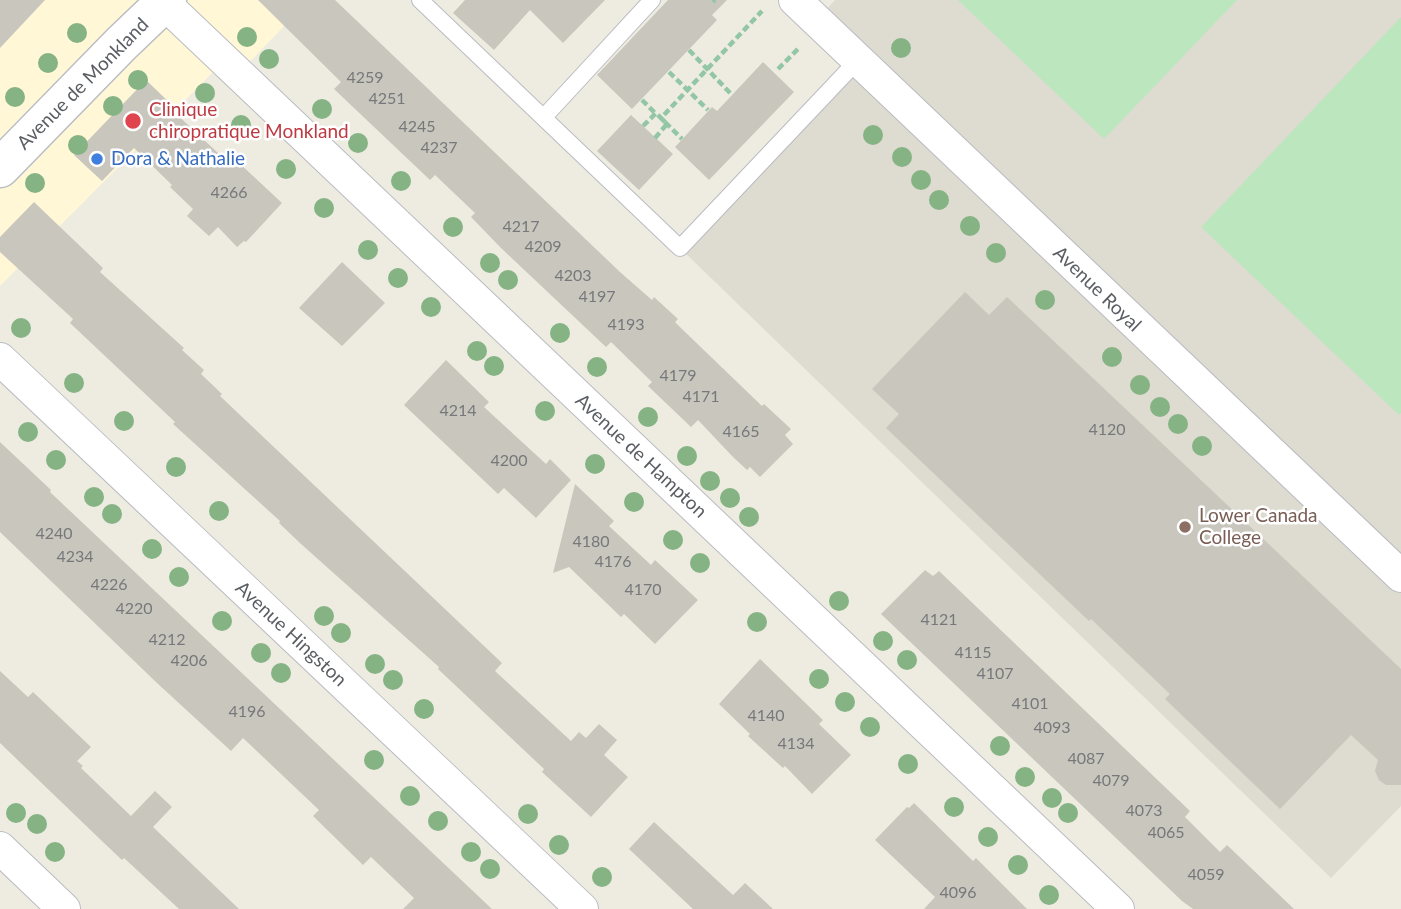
<!DOCTYPE html>
<style>
body{margin:0}
canvas{display:block;background:#eeece1}
</style>
<canvas width="1401" height="909"></canvas>
<script>
const context = document.querySelector('canvas').getContext('2d');
context.lineJoin = 'round';
function fillPath(path, color) { context.fillStyle = color; context.fill(path, 'evenodd'); }
const shape = rows => new Path2D(rows.map(r => 'M' + r).join(''));
function trace(path, color, width, dash) { context.strokeStyle = color; context.lineWidth = width; context.lineCap = dash ? 'butt' : 'round'; context.setLineDash(dash || []); context.stroke(path); }
function label(font, color, halo, rows, align = 'center') {
  context.font = font + ' Lato,sans-serif'; context.lineWidth = 5; context.setLineDash([]); context.textBaseline = 'middle'; context.strokeStyle = halo; context.fillStyle = color; for (const [text, x, y, turn = 0] of rows) {
    context.save(); context.translate(x, y); context.rotate((+turn || 0) * Math.PI / 180); context.textAlign = isNaN(turn) ? turn : align; if (halo) context.strokeText(text, 0, 0); context.fillText(text, 0, 0); context.restore();
  }
}
fillPath(shape([
 [0,0,309,0,241,71,227,58,0,286]
]), '#fff7d5');
fillPath(shape([
 [835,0,1401,0,1401,806,1331,878,680,248,858,60,817,20]
]), '#dedbd0');
fillPath(shape([
 [958,0,1237,0,1104,139],
 [1401,17,1401,413,1399,415,1201,227]
]), '#bce7be');
fillPath(shape([
 [0,0,45,0,0,48],
 [258,0,335,0,620,272,652,300,654,297,678,319,675,322,683,330,762,406,764,404,791,429,785,435,793,444,760,477,750,467,747,470,733,457,698,420,691,427,648,386,652,382,611,342,606,347,501,248,471,217,475,213,435,175,430,180,334,89,341,82],
 [465,0,605,0,563,43,530,10,494,50,453,13],
 [668,0,727,0,712,15,717,20,632,109,597,75],
 [763,62,794,92,709,180,675,147,712,107,717,111],
 [146,80,173,106,171,109,233,167,238,162,282,203,246,242,244,241,237,247,218,227,209,236,187,216,193,209,170,187,172,185,134,148,102,181,74,155],
 [631,115,673,154,639,190,597,151],
 [34,202,103,268,100,272,184,348,182,350,204,370,201,374,222,394,220,396,502,663,495,671,571,741,579,732,586,738,599,724,617,740,604,755,628,777,591,817,542,772,544,769,438,669,439,667,301,544,279,523,280,521,173,424,175,422,70,323,73,319,0,252,0,237],
 [342,262,385,303,342,346,299,308],
 [965,292,989,315,1007,297,1401,669,1401,785,1386,785,1379,780,1375,771,1378,760,1351,735,1280,809,1165,699,1170,694,1091,619,1089,621,886,428,899,414,872,389],
 [446,360,489,402,484,407,546,464,550,459,571,480,536,518,504,488,498,494,404,405],
 [0,442,51,490,50,492,492,909,403,909,414,898,371,857,363,865,313,816,319,810,243,738,231,751,157,683,0,532],
 [575,484,614,521,609,526,651,565,655,560,698,600,655,644,624,614,621,617,569,567,553,573],
 [925,570,933,576,939,571,1190,811,1185,817,1220,852,1227,845,1294,909,1193,909,1182,901,881,614],
 [760,659,823,720,819,724,851,755,812,794,785,766,783,768,748,736,750,734,719,704],
 [0,671,28,697,33,692,91,747,77,761,83,766,81,768,131,816,155,791,172,807,153,827,239,909,179,909,124,858,122,860,104,843,0,743],
 [914,803,973,861,976,858,1027,909,924,909,935,897,875,840,907,807,909,808],
 [654,822,733,895,745,883,773,909,693,909,629,849]
]), '#c9c6be');
const lane = shape([
 [420,0,680,248,858,60],
 [544,117,652,0]
]);
const street = shape([
 [795,0,1401,576],
 [164,3,1118,909],
 [0,359,582,909],
 [0,848,64,909]
]);
const secondary = shape([
 [0,168,121,44,167,0]
]);
trace(lane, '#b9bcc1', 18);
trace(street, '#b9bcc1', 34);
trace(secondary, '#babdc4', 41);
trace(shape([
 [713,2,715,0],
 [689,50,732,95],
 [778,69,800,47],
 [669,72,708,110],
 [642,100,656,114],
 [643,126,656,113,682,139],
 [655,138,667,124,661,118,762,11]
]), '#93c6a4', 4.5, [7, 3.5]);
trace(lane, '#fff', 16);
trace(street, '#fff', 32);
trace(secondary, '#fff', 38);
context.fillStyle = '#85b384';
for (const [x, y] of [
 [77,33],
 [247,37],
 [901,48],
 [269,59],
 [48,63],
 [138,80],
 [205,93],
 [15,97],
 [113,106],
 [322,109],
 [241,125],
 [873,135],
 [358,143],
 [78,145],
 [902,157],
 [286,169],
 [921,180],
 [401,181],
 [35,183],
 [939,200],
 [324,208],
 [970,226],
 [453,227],
 [368,250],
 [996,253],
 [490,263],
 [398,278],
 [508,280],
 [1045,300],
 [431,307],
 [21,328],
 [560,333],
 [477,351],
 [1112,357],
 [494,366],
 [597,367],
 [74,383],
 [1140,385],
 [1160,407],
 [545,411],
 [648,417],
 [124,421],
 [1178,424],
 [28,432],
 [1202,446],
 [687,456],
 [56,460],
 [595,464],
 [176,467],
 [710,481],
 [94,497],
 [730,498],
 [634,502],
 [219,511],
 [112,514],
 [749,517],
 [673,540],
 [152,549],
 [700,563],
 [179,577],
 [839,601],
 [324,616],
 [222,621],
 [757,622],
 [341,633],
 [883,641],
 [261,653],
 [907,660],
 [375,664],
 [281,673],
 [819,679],
 [393,680],
 [845,702],
 [424,709],
 [870,727],
 [1000,746],
 [374,760],
 [908,764],
 [1025,777],
 [410,796],
 [1052,798],
 [954,807],
 [16,813],
 [1068,813],
 [528,814],
 [438,821],
 [37,824],
 [988,837],
 [559,845],
 [55,852],
 [471,852],
 [1018,865],
 [490,869],
 [602,877],
 [1049,895]
]) { context.beginPath(); context.arc(x, y, 10, 0, 2 * Math.PI); context.fill(); }
for (const [x, y, r, color] of [
 [133,121,9,"#e0444e"],
 [97,159,7,"#3f7fe0"],
 [1185,527,7,"#8d6e63"]
]) { const dot = new Path2D(); dot.arc(x, y, r, 0, 2 * Math.PI); context.fillStyle = color; context.fill(dot); trace(dot, '#fff', 2.5); }
label('16px', '#76787a', null, [
 ["4259",365,78],
 ["4251",387,99],
 ["4245",417,127],
 ["4237",439,148],
 ["4266",229,193],
 ["4217",521,227],
 ["4209",543,247],
 ["4203",573,276],
 ["4197",597,297],
 ["4193",626,325],
 ["4179",678,376],
 ["4171",701,397],
 ["4214",458,411],
 ["4120",1107,430],
 ["4165",741,432],
 ["4200",509,461],
 ["4240",54,534],
 ["4180",591,542],
 ["4234",75,557],
 ["4176",613,562],
 ["4226",109,585],
 ["4170",643,590],
 ["4220",134,609],
 ["4121",939,620],
 ["4212",167,640],
 ["4115",973,653],
 ["4206",189,661],
 ["4107",995,674],
 ["4101",1030,704],
 ["4196",247,712],
 ["4140",766,716],
 ["4093",1052,728],
 ["4134",796,744],
 ["4087",1086,759],
 ["4079",1111,781],
 ["4073",1144,811],
 ["4065",1166,833],
 ["4059",1206,875],
 ["4096",958,893]
]);
label('19px', '#5a5e63', '#fff', [
 ["Avenue de Monkland",83,84,-45],
 ["Avenue Royal",1097,289,44],
 ["Avenue de Hampton",641,456,43],
 ["Avenue Hingston",291,634,43]
]);
label('19px', '#be3a42', '#fff', [
 ["Clinique",149,110],
 ["chiropratique Monkland",149,132]
], 'left');
label('19px', '#366cbe', '#fff', [
 ["Dora & Nathalie",111,159]
], 'left');
label('19px', '#785e54', '#fff', [
 ["Lower Canada",1199,516],
 ["College",1199,538]
], 'left');
</script>
